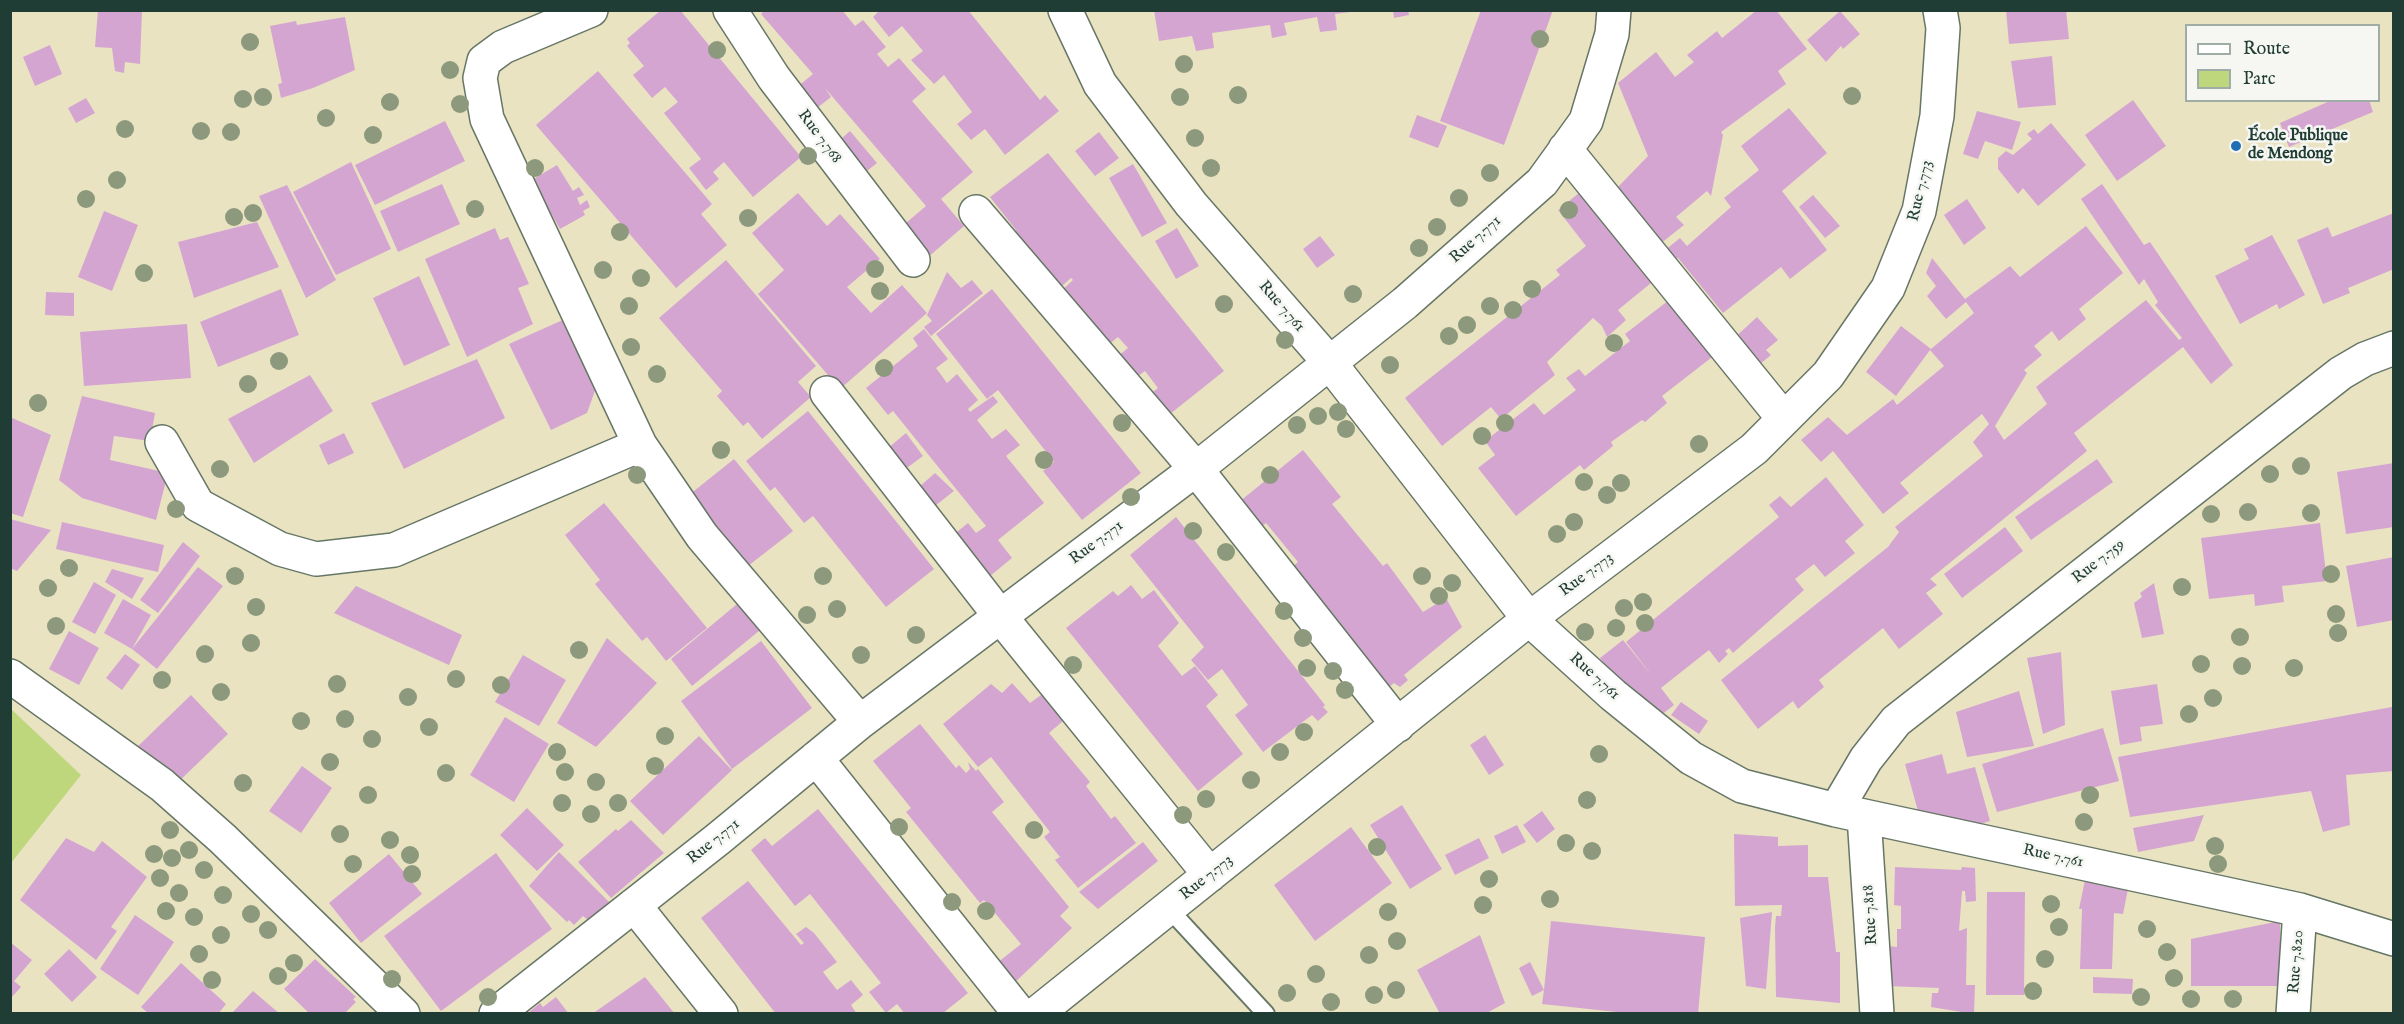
<!DOCTYPE html>
<meta charset="utf-8">
<style>
body{margin:0}
#map{position:relative;width:2404px;height:1024px;overflow:hidden;background:#e9e3c2;font-family:"IM FELL English",serif}
canvas{display:block}
.frame{position:absolute;inset:0;border:12px solid #1f3d34;pointer-events:none}
.legend{position:absolute;left:2185px;top:24px;width:195px;height:78px;box-sizing:border-box;background:#f6f6f2;border:2px solid #a0aca6;margin:0;padding:8px 10px;list-style:none;font-size:18px;color:#1f3d34}
.legend li{display:flex;align-items:center;gap:12px;height:30px}
.legend b{width:30px;border:2px solid #a0aca6}
</style>
<div id="map">
<canvas width="2404" height="1024"></canvas>
<div class="frame"></div>
<ul class="legend">
<li><b style="height:8px;background:#fff"></b>Route</li>
<li><b style="height:16px;background:#bed77c"></b>Parc</li>
</ul>
</div>
<script>
const context = document.querySelector('canvas').getContext('2d');
context.lineJoin = 'round';
function fillPath(path, color) { context.fillStyle = color; context.fill(path, 'evenodd'); }
const shape = rows => new Path2D(rows.map(r => 'M' + r).join(''));
function trace(path, color, width, dash) { context.strokeStyle = color; context.lineWidth = width; context.lineCap = dash ? 'butt' : 'round'; context.setLineDash(dash || []); context.stroke(path); }
function label(font, color, halo, rows, align = 'center') {
  context.font = font + ' "IM FELL English",serif'; context.lineWidth = 5; context.setLineDash([]); context.textBaseline = 'middle'; context.strokeStyle = halo; context.fillStyle = color; for (const [text, x, y, turn = 0] of rows) {
    context.save(); context.translate(x, y); context.rotate((+turn || 0) * Math.PI / 180); context.textAlign = isNaN(turn) ? turn : align; if (halo) context.strokeText(text, 0, 0); context.fillText(text, 0, 0); context.restore();
  }
}
fillPath(shape([
 [10,708,81,775,11,863,10,863]
]), '#bed77c');
fillPath(shape([
 [98,10,142,10,140,64,125,62,124,73,115,71,112,48,95,47],
 [661,10,680,10,801,157,753,197,724,162,713,172,719,179,706,190,689,168,701,159,664,113,678,102,665,87,652,98,633,75,644,66,627,46,630,43,627,39],
 [765,10,842,10,855,26,863,20,886,47,877,54,888,67,899,58,926,89,912,101,973,172,941,199,964,226,926,259,900,228,926,206,825,88,831,97,808,115,790,93,813,74,761,14],
 [880,10,968,10,1040,100,1045,95,1059,111,1005,155,985,129,971,140,957,124,972,112,944,75,934,84,911,60,923,51,902,26,889,37,873,17],
 [1154,10,1350,10,1350,12,1335,14,1337,30,1320,32,1317,17,1284,23,1287,35,1272,38,1270,25,1212,33,1214,48,1196,51,1192,36,1159,41],
 [1393,10,1408,10,1409,15,1394,18],
 [1481,10,1553,10,1504,145,1440,121],
 [1757,10,1776,10,1807,49,1778,71,1786,84,1721,132,1723,135,1711,196,1707,191,1676,217,1684,225,1660,244,1616,189,1648,156,1618,83,1656,52,1675,77,1694,62,1687,55,1717,31,1722,38],
 [2006,10,2066,10,2069,39,2009,44],
 [1840,11,1860,34,1843,49,1841,46,1826,62,1807,40],
 [345,17,355,70,313,88,281,98,278,84,282,83,270,26,296,21,297,25],
 [50,45,62,74,35,86,23,57],
 [2052,56,2056,105,2018,108,2011,61],
 [598,71,712,204,701,214,727,245,676,288,536,125],
 [86,98,95,113,76,123,68,108],
 [2133,100,2166,146,2117,181,2085,135],
 [2332,100,2369,100,2373,112,2289,147,2280,123],
 [1789,108,1827,153,1782,191,1827,250,1790,279,1781,267,1723,313,1678,258,1671,261,1664,251,1680,238,1687,246,1731,207,1724,198,1759,170,1741,146],
 [1977,111,2021,122,2012,150,1985,141,1978,159,1963,154],
 [1417,115,1447,126,1438,148,1409,137],
 [445,121,465,161,375,205,355,165],
 [2051,123,2086,165,2038,206,2023,188,2018,194,1998,169,1998,158,2006,151,2013,155,2032,139,2027,134,2034,129,2038,134],
 [850,131,877,163,857,179,831,148],
 [1099,132,1119,158,1095,176,1075,151],
 [1048,153,1224,371,1165,418,1147,396,1158,388,1145,371,1126,385,1113,360,1128,348,1118,337,1101,351,1061,291,1073,280,1071,278,1053,294,1011,235,1016,230,990,197],
 [351,162,391,249,336,275,293,192],
 [1133,164,1167,223,1142,237,1109,178],
 [557,165,573,191,579,187,584,195,577,198,580,205,587,200,590,207,583,211,585,215,560,229,532,180],
 [442,184,460,224,398,252,380,211],
 [2102,184,2144,245,2150,242,2233,365,2211,384,2183,347,2074,433,2087,451,1930,579,1937,585,1926,593,1943,614,1899,649,1883,628,1819,680,1824,687,1798,709,1793,701,1758,729,1721,680,1888,547,1899,532,1895,527,1983,456,1973,442,1989,424,1982,414,1900,483,1909,493,1883,514,1833,451,1821,462,1801,440,1828,417,1847,435,1893,399,1897,405,1944,366,1930,350,1896,396,1866,372,1901,326,1931,349,1974,313,1966,302,1946,319,1927,296,1936,286,1926,273,1932,258,1965,299,2010,266,2020,277,2086,226,2123,273,2079,309,2086,319,2059,341,2052,331,2034,346,2042,355,2024,370,2027,373,1995,426,2004,440,2047,404,2036,387,2146,300,2179,340,2182,338,2155,305,2158,302,2144,279,2139,285,2081,199],
 [287,185,336,280,306,298,259,196],
 [798,193,827,226,840,214,880,259,847,287,871,313,902,285,927,313,840,389,758,294,784,270,752,233],
 [1579,193,1651,283,1618,310,1626,320,1607,337,1602,326,1593,318,1547,362,1555,375,1501,419,1491,407,1442,446,1405,398,1560,275,1556,270,1586,246,1558,210],
 [1813,195,1840,226,1825,238,1799,207],
 [1967,199,1986,228,1964,245,1944,215],
 [104,211,138,225,112,291,78,277],
 [2394,213,2394,269,2348,288,2350,293,2323,304,2297,240,2328,227,2332,237],
 [257,222,279,267,194,298,178,242],
 [495,228,500,240,508,237,529,284,518,288,533,324,467,357,425,259],
 [1177,228,1199,266,1176,279,1155,241],
 [2272,235,2305,295,2279,309,2277,304,2240,324,2215,276,2249,259,2244,249],
 [1320,236,1335,255,1317,268,1303,249],
 [726,260,816,366,798,382,811,397,762,439,748,422,743,426,717,396,722,391,659,318],
 [947,272,961,288,972,280,983,293,931,336,924,327,932,321,927,315],
 [419,276,450,345,404,366,373,298],
 [281,289,299,335,218,367,200,322],
 [992,289,1141,473,1082,520,1043,471,1054,462,998,390,987,399,936,334],
 [46,292,74,293,74,316,45,315],
 [1673,297,1716,354,1662,396,1667,403,1645,422,1642,420,1611,442,1613,446,1584,470,1580,465,1516,516,1478,468,1495,455,1485,441,1534,403,1544,415,1576,390,1566,378,1579,369,1585,376,1630,341,1625,334],
 [1757,317,1778,340,1766,350,1771,355,1755,368,1730,342],
 [565,319,597,385,587,413,551,430,509,344],
 [187,324,191,378,84,386,80,332],
 [924,329,948,359,936,368,947,383,957,374,978,400,968,409,970,412,993,396,998,402,977,420,992,439,1006,429,1020,445,1006,456,1044,503,998,540,1012,558,984,581,947,540,968,523,976,533,986,526,893,411,888,415,866,388,918,346,913,338],
 [477,359,505,418,404,469,371,403],
 [310,375,333,411,254,463,228,419],
 [82,396,155,413,150,441,114,436,110,460,168,473,156,520,82,498,59,480],
 [808,411,934,569,886,607,813,516,804,523,775,487,770,491,746,461],
 [10,417,51,435,23,517,10,513],
 [344,433,354,453,328,465,319,445],
 [906,433,923,456,896,476,881,454],
 [1303,450,1341,497,1332,504,1383,566,1387,563,1423,612,1446,598,1462,627,1404,675,1408,680,1400,687,1394,683,1380,694,1285,573,1298,562,1266,523,1259,529,1239,502],
 [734,459,793,531,748,566,689,495],
 [2097,459,2113,482,2031,540,2015,517],
 [2394,463,2394,527,2346,534,2337,472],
 [935,473,954,491,926,513,911,494],
 [1826,477,1864,525,1845,541,1855,553,1825,577,1814,564,1795,579,1804,590,1733,653,1729,648,1725,651,1728,654,1719,663,1709,650,1661,688,1674,705,1651,723,1600,658,1623,640,1653,677,1626,642,1779,517,1769,505,1780,496,1791,507],
 [604,503,707,628,666,661,647,637,642,641,595,584,600,580,565,535],
 [1176,517,1325,705,1323,707,1328,712,1318,721,1312,715,1263,752,1235,715,1248,705,1222,669,1208,680,1191,660,1204,647,1130,555],
 [10,519,51,530,17,571,10,568],
 [62,522,164,545,158,572,56,549],
 [2320,523,2327,581,2282,586,2284,602,2255,606,2254,594,2209,599,2201,538],
 [2005,527,2023,551,1962,598,1944,574],
 [183,542,200,556,158,613,140,600],
 [2394,557,2394,620,2357,627,2346,566],
 [198,567,223,586,157,669,132,649,104,633,123,599,151,615,132,649],
 [112,569,144,578,132,599,105,582],
 [94,582,116,595,95,634,72,622],
 [2154,583,2164,634,2142,638,2134,603,2142,597,2140,593],
 [1131,585,1142,599,1154,590,1179,623,1158,646,1182,676,1195,666,1218,695,1206,706,1243,754,1198,791,1066,628,1113,591,1118,596],
 [356,586,462,635,449,665,334,613],
 [743,599,765,626,692,686,671,659],
 [69,631,99,648,79,685,49,669],
 [607,638,657,683,596,747,557,723],
 [761,641,812,708,732,769,681,701],
 [2061,652,2065,725,2043,734,2027,658],
 [125,654,140,665,122,690,106,678],
 [523,655,566,680,539,726,495,702],
 [1012,683,1030,703,1048,690,1070,715,1049,733,1090,782,1086,786,1111,819,1115,816,1136,843,1078,888,1055,860,1060,857,1044,837,1050,832,991,757,978,767,943,724,991,684,1002,693],
 [2157,684,2163,724,2140,727,2142,741,2120,745,2111,691],
 [2019,691,2034,746,1967,757,1956,712],
 [191,695,228,734,171,789,134,750],
 [1681,702,1708,721,1699,734,1671,715],
 [2392,707,2394,771,2346,775,2350,825,2323,832,2311,791,2130,817,2118,757],
 [505,717,549,744,514,802,470,775],
 [920,724,956,768,959,765,966,773,970,769,968,762,976,771,978,769,1004,802,992,812,1069,907,1060,916,1072,928,1009,988,992,967,1021,944,984,900,980,903,906,812,911,808,873,761],
 [2103,728,2119,781,1997,812,1982,764],
 [1485,735,1504,765,1489,775,1470,745],
 [699,736,732,770,663,835,630,801],
 [1942,754,1947,774,1975,767,1990,821,1926,840,1905,764],
 [302,766,332,788,301,833,269,811],
 [1402,805,1442,869,1410,889,1370,825],
 [527,808,564,845,537,871,500,835],
 [818,809,968,993,942,1014,905,1014,897,1004,886,1013,869,992,881,983,810,894,795,906,751,850,765,838,772,846],
 [1542,811,1555,829,1537,843,1523,825],
 [2204,815,2194,841,2138,852,2133,828],
 [631,820,664,853,611,898,578,862,616,829,618,831],
 [1517,825,1526,842,1502,854,1494,836],
 [1351,827,1392,883,1315,941,1274,885],
 [1734,834,1778,837,1778,846,1808,845,1808,877,1828,877,1836,952,1840,952,1840,1003,1776,997,1775,927,1776,916,1781,916,1782,905,1735,906],
 [66,838,94,852,102,841,147,877,111,927,117,931,96,960,20,900],
 [1479,838,1489,858,1455,875,1445,855],
 [1143,842,1158,861,1098,909,1079,892],
 [559,852,610,903,589,921,583,916,574,925,569,920,567,922,529,886],
 [496,853,552,929,441,1011,384,936],
 [389,854,422,894,361,943,329,903],
 [1895,867,1961,870,1962,867,1975,868,1976,901,1966,902,1965,891,1962,891,1959,931,1967,928,1966,985,1975,985,1974,1014,1931,1007,1932,993,1938,993,1939,988,1886,986,1888,946,1897,947,1897,929,1901,929,1901,906,1894,905],
 [2085,880,2128,889,2123,914,2114,913,2112,969,2080,969,2082,909,2079,909],
 [748,881,801,945,804,943,796,934,806,927,814,933,837,962,823,972,837,990,851,980,863,995,851,1005,857,1014,776,1014,701,918],
 [1987,892,2025,892,2024,995,1986,995],
 [1772,912,1766,989,1746,986,1740,918],
 [135,915,174,942,138,995,100,969],
 [1551,921,1705,937,1698,1014,1636,1014,1542,1004,1544,990,1532,996,1519,968,1530,962,1544,990],
 [2280,921,2280,986,2191,986,2191,939],
 [1480,935,1505,1003,1485,1014,1440,1014,1417,970],
 [10,942,32,960,14,981,21,987,10,999],
 [69,949,97,977,72,1002,44,974],
 [315,959,356,997,353,999,356,1002,344,1014,310,1014,284,989],
 [181,963,226,1004,218,1014,149,1014,141,1007],
 [645,977,675,1014,592,1014],
 [2093,977,2133,979,2132,994,2093,993],
 [253,991,280,1014,231,1014],
 [556,997,569,1014,527,1014,540,1003,543,1007]
]), '#d5a5d2');
const lane = shape([
 [1169,909,1266,1014]
]);
const street = shape([
 [591,10,503,47,484,61,480,78,487,119,640,445,702,536,860,722],
 [730,10,774,78,913,260],
 [1065,10,1100,84,1191,204,1329,362,1529,619,1613,695,1691,758,1742,786,1836,810,2300,910,2394,939],
 [1565,149,1784,419],
 [976,212,1196,469,1398,725],
 [827,393,1000,616,1210,875],
 [162,442,198,505,280,549,316,559,394,550,640,445],
 [10,676,162,785,223,839,403,1014],
 [816,758,1020,1014],
 [1836,810,1866,759,1896,721,2341,373,2365,359,2394,348],
 [1864,816,1877,1014],
 [634,905,721,1014],
 [496,1014,718,839,860,722,1196,469,1405,303,1542,182,1586,121,1612,34,1614,10],
 [1036,1014,1529,619,1754,449,1828,375,1888,288,1919,211,1937,116,1943,28,1940,10],
 [2293,1014,2300,910]
]);
trace(lane, '#676', 20);
trace(street, '#676', 36);
trace(lane, '#fff', 16);
trace(street, '#fff', 33);
context.fillStyle = '#8c997c';
for (const [x, y] of [
 [1540,39],
 [250,42],
 [717,50],
 [1184,64],
 [450,70],
 [1238,95],
 [1852,96],
 [263,97],
 [1180,97],
 [243,99],
 [390,102],
 [460,104],
 [326,118],
 [125,129],
 [201,131],
 [231,132],
 [373,135],
 [1195,138],
 [808,156],
 [535,168],
 [1211,168],
 [1490,173],
 [117,180],
 [1459,198],
 [86,199],
 [475,209],
 [1569,210],
 [253,213],
 [234,217],
 [748,218],
 [1437,227],
 [620,232],
 [1419,248],
 [875,269],
 [603,270],
 [144,273],
 [641,278],
 [1532,289],
 [880,291],
 [1353,294],
 [1224,304],
 [629,306],
 [1490,306],
 [1513,310],
 [1467,325],
 [1449,336],
 [1285,340],
 [1614,343],
 [631,347],
 [279,361],
 [1390,365],
 [884,368],
 [657,374],
 [248,384],
 [38,403],
 [1338,412],
 [1318,416],
 [1122,423],
 [1505,423],
 [1297,425],
 [1346,429],
 [1482,436],
 [1699,444],
 [721,450],
 [1044,460],
 [2301,466],
 [220,469],
 [2270,474],
 [637,475],
 [1270,475],
 [1584,482],
 [1621,483],
 [1607,495],
 [1131,497],
 [176,509],
 [2248,512],
 [2311,513],
 [2211,514],
 [1574,522],
 [1193,531],
 [1557,534],
 [1226,552],
 [69,568],
 [2331,574],
 [235,576],
 [823,576],
 [1422,576],
 [1452,583],
 [2182,587],
 [48,588],
 [1439,596],
 [1643,602],
 [256,607],
 [1624,608],
 [837,609],
 [1284,611],
 [2336,614],
 [807,615],
 [1645,623],
 [56,626],
 [1616,628],
 [1585,632],
 [2338,633],
 [916,635],
 [2240,637],
 [1303,638],
 [251,643],
 [579,650],
 [205,654],
 [861,655],
 [2201,664],
 [1073,665],
 [2242,666],
 [1307,668],
 [2294,668],
 [1333,671],
 [456,679],
 [162,680],
 [337,684],
 [501,685],
 [1345,690],
 [221,692],
 [408,697],
 [2213,698],
 [2189,714],
 [345,719],
 [301,721],
 [429,727],
 [1304,732],
 [665,736],
 [372,739],
 [557,752],
 [1280,752],
 [1599,754],
 [330,762],
 [655,766],
 [565,772],
 [446,773],
 [1251,780],
 [596,782],
 [243,783],
 [368,795],
 [2090,795],
 [1206,799],
 [1587,800],
 [562,803],
 [618,803],
 [591,814],
 [1183,815],
 [2084,822],
 [899,827],
 [170,830],
 [1034,830],
 [340,834],
 [390,840],
 [1566,843],
 [2215,846],
 [1377,847],
 [189,850],
 [1592,851],
 [154,854],
 [410,855],
 [172,858],
 [353,864],
 [2218,864],
 [204,870],
 [412,874],
 [160,878],
 [1489,879],
 [179,893],
 [223,895],
 [1550,899],
 [952,902],
 [2051,904],
 [1483,905],
 [166,911],
 [986,911],
 [1388,912],
 [251,914],
 [194,917],
 [2059,927],
 [2147,929],
 [268,930],
 [221,935],
 [1397,941],
 [2167,952],
 [199,954],
 [1369,955],
 [2045,959],
 [294,963],
 [1316,974],
 [278,976],
 [2174,978],
 [392,979],
 [212,980],
 [1396,990],
 [2033,991],
 [1287,993],
 [1374,995],
 [488,997],
 [2141,997],
 [2191,999],
 [2233,999],
 [1331,1002]
]) { context.beginPath(); context.arc(x, y, 9, 0, 2 * Math.PI); context.fill(); }
for (const [x, y, r, color] of [
 [2236,146,6,"#1f6fb2"]
]) { const dot = new Path2D(); dot.arc(x, y, r, 0, 2 * Math.PI); context.fillStyle = color; context.fill(dot); trace(dot, '#f6f6f2', 2); }
label('16px', '#1f3d34', '#f6f6f2', [
 ["Rue 7.768",819,137,53],
 ["Rue 7.773",1921,191,-77],
 ["Rue 7.771",1476,240,-42],
 ["Rue 7.761",1281,307,49],
 ["Rue 7.771",1097,543,-37],
 ["Rue 7.759",2099,562,-38],
 ["Rue 7.773",1587,575,-37],
 ["Rue 7.761",1594,677,42],
 ["Rue 7.771",714,842,-39],
 ["Rue 7.761",2053,857,12],
 ["Rue 7.773",1207,878,-39],
 ["Rue 7.818",1871,915,-94],
 ["Rue 7.820",2297,962,-86]
]);
label('bold 16px', '#1f3d34', '#f6f6f2', [
 ["École Publique",2248,137],
 ["de Mendong",2248,155]
], 'left');
</script>
